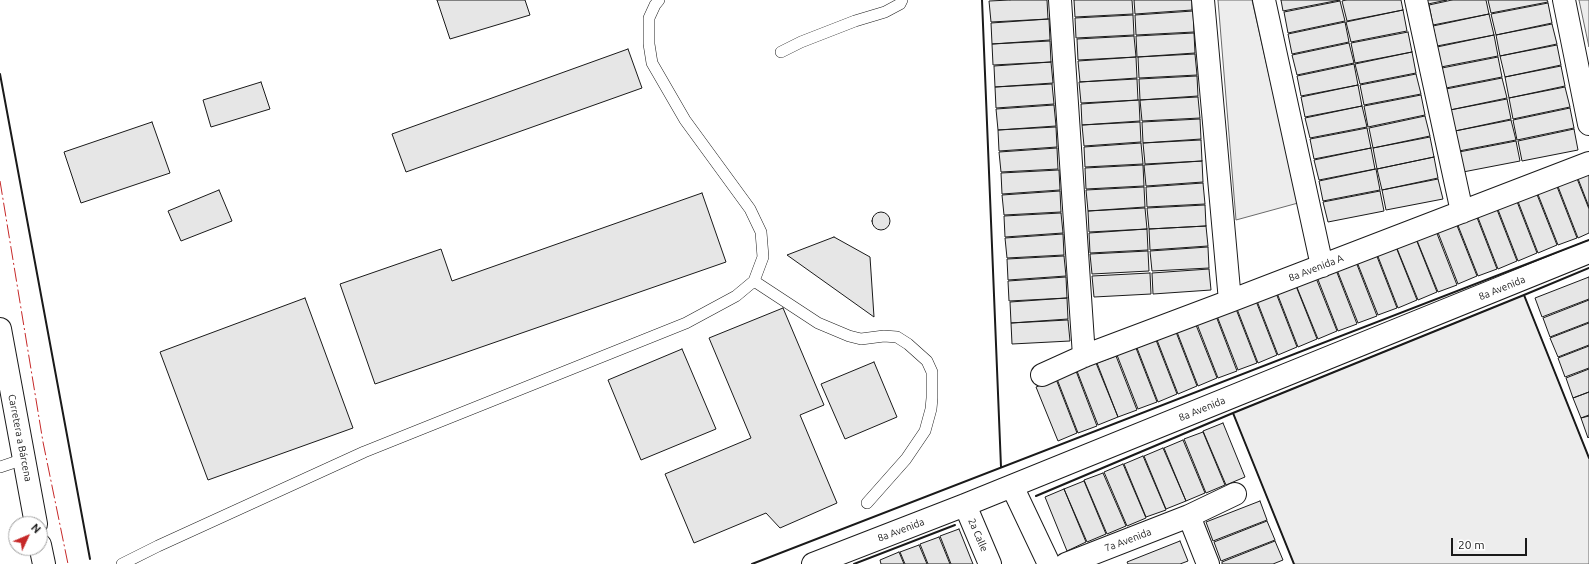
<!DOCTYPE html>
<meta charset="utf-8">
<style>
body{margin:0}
#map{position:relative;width:1589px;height:564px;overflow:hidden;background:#fff;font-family:Ubuntu,sans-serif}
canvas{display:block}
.north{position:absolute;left:8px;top:516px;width:40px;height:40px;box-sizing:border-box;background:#fff;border:1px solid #a3a3a3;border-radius:50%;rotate:46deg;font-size:11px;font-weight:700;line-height:16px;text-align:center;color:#1a1a1a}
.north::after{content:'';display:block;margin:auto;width:14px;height:18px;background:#c62828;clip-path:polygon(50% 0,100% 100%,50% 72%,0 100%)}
.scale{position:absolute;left:1451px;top:538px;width:76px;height:18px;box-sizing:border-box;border:2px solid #1a1a1a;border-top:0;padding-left:5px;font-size:12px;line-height:14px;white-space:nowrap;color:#1a1a1a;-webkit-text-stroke:3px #fff;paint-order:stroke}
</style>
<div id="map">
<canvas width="1589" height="564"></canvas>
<div class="north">N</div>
<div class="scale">20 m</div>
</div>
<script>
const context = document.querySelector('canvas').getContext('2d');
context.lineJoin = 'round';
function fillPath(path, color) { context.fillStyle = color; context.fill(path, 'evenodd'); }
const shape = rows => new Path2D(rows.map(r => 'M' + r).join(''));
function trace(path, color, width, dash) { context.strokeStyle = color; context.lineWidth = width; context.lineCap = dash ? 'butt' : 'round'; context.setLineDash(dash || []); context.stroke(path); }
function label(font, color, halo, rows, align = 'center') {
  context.font = font + ' Ubuntu,sans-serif'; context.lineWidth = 3; context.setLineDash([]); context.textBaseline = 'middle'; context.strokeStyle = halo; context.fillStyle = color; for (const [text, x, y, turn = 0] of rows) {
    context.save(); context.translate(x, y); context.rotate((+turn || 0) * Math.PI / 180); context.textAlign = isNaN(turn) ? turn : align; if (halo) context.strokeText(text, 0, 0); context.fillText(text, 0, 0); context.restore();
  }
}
const green = shape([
 [1218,0,1252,0,1298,203,1236,220,1218,0],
 [1579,0,1589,0,1589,47,1579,0],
 [1524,295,1589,458,1589,564,1294,564,1233,413,1524,295]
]);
fillPath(green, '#ededed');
trace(green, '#6a6a6a', 1);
const building = shape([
 [437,0,525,0,530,15,450,39,437,0],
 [1010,0,1047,0,1048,19,991,22,989,1,1010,0],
 [1074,0,1132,0,1133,14,1075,17,1074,0],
 [1134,0,1192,0,1192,10,1135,14,1134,0],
 [1281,0,1340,0,1283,11,1281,0],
 [1346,0,1401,0,1403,10,1347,21,1342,1,1346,0],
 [1427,0,1447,0,1428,4,1427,0],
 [1452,0,1486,0,1489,14,1433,25,1429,5,1452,0],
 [1488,0,1547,0,1548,2,1491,13,1488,0],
 [1340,1,1345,21,1288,33,1284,12,1340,1],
 [1548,3,1552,23,1496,35,1491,14,1548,3],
 [1403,10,1407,31,1351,42,1346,22,1403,10],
 [1193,11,1194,32,1136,35,1135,15,1193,11],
 [1489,14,1494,35,1437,46,1433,26,1489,14],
 [1133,15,1134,35,1076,38,1075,18,1133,15],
 [1049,19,1050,40,992,44,991,23,1049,19],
 [1345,22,1349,42,1292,54,1288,34,1345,22],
 [1552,24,1557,44,1500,56,1496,35,1552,24],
 [1408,32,1412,52,1355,63,1351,43,1408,32],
 [1194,33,1195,53,1137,57,1136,36,1194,33],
 [1494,35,1498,56,1441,67,1437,47,1494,35],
 [1134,36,1136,57,1078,60,1077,39,1134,36],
 [1050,41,1051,62,993,65,992,44,1050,41],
 [1349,43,1354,63,1297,75,1292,55,1349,43],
 [1557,45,1561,65,1505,77,1500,56,1557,45],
 [628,49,642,88,406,172,392,134,628,49],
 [1412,52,1416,73,1360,84,1355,64,1412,52],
 [1195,54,1197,75,1139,78,1138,57,1195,54],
 [1136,57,1137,78,1080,82,1078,61,1136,57],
 [1498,57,1502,77,1446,88,1442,68,1498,57],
 [1051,62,1053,83,995,87,994,66,1051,62],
 [1354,64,1358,85,1301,96,1297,76,1354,64],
 [1561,66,1565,86,1509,98,1505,77,1561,66],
 [1416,74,1421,94,1364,105,1360,85,1416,74],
 [1197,76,1198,96,1140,100,1139,79,1197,76],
 [1502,78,1507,98,1450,110,1446,89,1502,78],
 [1137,79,1138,100,1081,103,1079,82,1137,79],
 [261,82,270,109,211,127,203,100,261,82],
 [1052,84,1054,104,996,108,995,87,1052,84],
 [1358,85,1362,106,1305,117,1301,97,1358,85],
 [1565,87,1570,107,1513,119,1509,98,1565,87],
 [1421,95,1425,115,1368,127,1364,106,1421,95],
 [1198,97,1200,118,1142,121,1140,100,1198,97],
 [1507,99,1511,119,1455,131,1450,110,1507,99],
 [1139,100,1140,121,1082,125,1081,104,1139,100],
 [1054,105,1056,126,998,130,996,109,1054,105],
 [1362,106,1367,127,1310,138,1305,118,1362,106],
 [1570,108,1574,128,1517,140,1513,120,1570,108],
 [1425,116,1430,136,1373,148,1369,128,1425,116],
 [1200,119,1201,139,1143,143,1142,122,1200,119],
 [1511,120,1516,140,1459,151,1455,131,1511,120],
 [152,122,170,173,81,203,64,152,152,122],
 [1140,122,1141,142,1084,146,1082,125,1140,122],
 [1056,127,1057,147,999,151,998,130,1056,127],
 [1367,128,1371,148,1314,159,1310,139,1367,128],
 [1574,129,1578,150,1522,161,1518,141,1574,129],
 [1430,137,1434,157,1377,169,1373,148,1430,137],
 [1201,140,1202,161,1145,164,1143,143,1201,140],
 [1516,141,1520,161,1463,172,1459,152,1516,141],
 [1141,143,1143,164,1085,167,1084,147,1141,143],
 [1057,148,1058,169,1001,172,999,152,1057,148],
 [1371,148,1375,169,1319,180,1314,160,1371,148],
 [1434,157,1438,178,1382,190,1377,169,1434,157],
 [1202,161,1203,182,1146,186,1144,165,1202,161],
 [1143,165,1144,186,1086,189,1085,168,1143,165],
 [1376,169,1380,190,1323,201,1319,181,1376,169],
 [1059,170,1060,190,1002,194,1001,173,1059,170],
 [1589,171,1589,207,1577,176,1589,171],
 [1576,176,1589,209,1589,233,1578,238,1557,184,1576,176],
 [1438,179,1443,199,1386,210,1382,190,1438,179],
 [1203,183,1205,204,1147,207,1146,187,1203,183],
 [1556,184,1577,238,1558,245,1537,192,1556,184],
 [1144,187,1145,207,1088,211,1086,190,1144,187],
 [219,190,232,221,181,241,168,211,219,190],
 [1060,191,1061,212,1004,215,1002,195,1060,191],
 [1380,191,1384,211,1328,222,1323,202,1380,191],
 [1536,192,1557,245,1538,253,1517,199,1536,192],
 [702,193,726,262,375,384,340,284,441,249,452,281,702,193],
 [1516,199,1537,253,1518,261,1497,207,1516,199],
 [1205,205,1206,226,1149,229,1147,208,1205,205],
 [1496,207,1517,261,1498,269,1477,215,1496,207],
 [1145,208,1147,229,1089,232,1088,211,1145,208],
 '872 221a9 9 0 1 1 18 0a9 9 0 1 1-18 0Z',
 [1061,213,1063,233,1005,237,1004,216,1061,213],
 [1476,215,1497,269,1478,276,1457,223,1476,215],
 [1456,223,1477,276,1458,284,1437,230,1456,223],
 [1206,226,1208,246,1150,250,1149,229,1206,226],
 [1147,229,1148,250,1090,253,1089,233,1147,229],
 [1436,231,1457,285,1438,292,1416,238,1436,231],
 [1063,234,1064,255,1007,258,1005,238,1063,234],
 [834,237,870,257,874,317,787,255,834,237],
 [1416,239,1437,292,1418,300,1396,246,1416,239],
 [1208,247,1209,268,1152,271,1150,251,1208,247],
 [1396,247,1417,300,1398,308,1377,254,1396,247],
 [1148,251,1149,271,1092,274,1090,254,1148,251],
 [1376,254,1397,308,1378,315,1357,262,1376,254],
 [1064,256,1066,276,1008,280,1007,259,1064,256],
 [1356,262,1377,316,1358,323,1337,270,1356,262],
 [1209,269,1211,290,1153,294,1152,273,1209,269],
 [1336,270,1357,324,1338,331,1317,277,1336,270],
 [1150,273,1151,294,1094,297,1092,276,1150,273],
 [1066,277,1067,298,1009,301,1008,281,1066,277],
 [1589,277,1589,299,1542,317,1535,298,1589,277],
 [1316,278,1337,331,1318,339,1296,285,1316,278],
 [1296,286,1317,339,1298,347,1277,293,1296,286],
 [1276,293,1297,347,1278,355,1257,301,1276,293],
 [305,298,353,428,208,480,160,352,305,298],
 [1067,298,1068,319,1011,323,1010,302,1067,298],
 [1589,300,1589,322,1550,337,1543,318,1589,300],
 [1256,301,1277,355,1258,363,1237,309,1256,301],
 [783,308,824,405,800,415,837,503,780,528,766,513,694,543,665,474,751,438,709,338,783,308],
 [1236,309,1257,363,1238,370,1217,316,1236,309],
 [1216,316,1237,371,1218,378,1197,324,1216,316],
 [1068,320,1070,341,1012,344,1011,323,1068,320],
 [1589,323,1589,345,1558,357,1550,338,1589,323],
 [1196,325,1217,378,1198,386,1177,332,1196,325],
 [1176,332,1197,386,1178,394,1157,340,1176,332],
 [1156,340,1177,394,1158,402,1137,348,1156,340],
 [1589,346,1589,368,1565,377,1558,358,1589,346],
 [1136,348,1157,402,1138,409,1117,355,1136,348],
 [682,349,716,429,641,460,608,380,682,349],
 [1116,356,1137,410,1118,417,1097,363,1116,356],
 [874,362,897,417,845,439,821,384,874,362],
 [1096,363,1118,417,1098,425,1077,371,1096,363],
 [1589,369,1589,392,1573,398,1566,378,1589,369],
 [1076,371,1097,426,1078,433,1057,379,1076,371],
 [1056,379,1077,433,1058,441,1036,387,1056,379],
 [1589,392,1589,415,1581,418,1573,398,1589,392],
 [1589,416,1589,437,1588,438,1581,418,1589,416],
 [1223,423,1245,477,1226,485,1203,431,1223,423],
 [1203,432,1225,485,1206,493,1184,439,1203,432],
 [1183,440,1205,493,1186,501,1164,448,1183,440],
 [1163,448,1186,501,1166,509,1144,456,1163,448],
 [1143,456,1166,510,1146,517,1124,464,1143,456],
 [1123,464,1146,518,1127,526,1104,472,1123,464],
 [1103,473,1126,526,1107,534,1084,480,1103,473],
 [1084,481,1106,534,1087,542,1064,489,1084,481],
 [1064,489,1086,542,1067,551,1045,497,1064,489],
 [1260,501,1267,520,1213,541,1206,522,1260,501],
 [1267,521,1275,540,1221,561,1214,542,1267,521],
 [959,529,973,564,951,564,940,536,959,529],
 [939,537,950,564,928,564,920,544,939,537],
 [1180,541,1188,561,1180,564,1128,564,1127,562,1180,541],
 [1275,541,1283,560,1273,564,1222,564,1222,562,1275,541],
 [919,545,927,564,905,564,900,552,919,545],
 [899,552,904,564,881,564,880,560,899,552]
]);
fillPath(building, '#e6e6e6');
trace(building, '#1a1a1a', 1);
const lane = shape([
 [781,52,801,42,855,21,885,12,900,4,902,0],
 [754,281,818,323,849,336,861,339,884,336,897,337,908,344,927,361,932,372,932,398,931,409,925,431,906,459,867,503],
 [0,467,24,459],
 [122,564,158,546,364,452,686,323,736,296,754,281,763,257,761,232,750,209,685,120,652,63,649,44,649,18,655,5,659,0]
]);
const street = shape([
 [1060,0,1084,356],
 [1203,0,1230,301],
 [1264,0,1322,266],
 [1416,0,1462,212],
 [1564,0,1589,124],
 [1042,375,1084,356,1230,301,1589,163],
 [1012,486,1049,564],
 [965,505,990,564],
 [813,564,965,505,1589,252],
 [1066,564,1189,516],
 [1208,564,1189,516,1235,494]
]);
const primary = shape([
 [0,329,36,524],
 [40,545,44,564]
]);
trace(lane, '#1a1a1a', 12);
trace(street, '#1a1a1a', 24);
trace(primary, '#1a1a1a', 24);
trace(lane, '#fff', 11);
trace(street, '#fff', 22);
trace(primary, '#fff', 22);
trace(shape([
 [982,0,1001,467],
 [0,74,90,559],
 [1589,268,1524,295,1589,458],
 [1036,496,1233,413],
 [752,564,1589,240],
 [854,564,955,525],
 [1294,564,1233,413,1524,295]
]), '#1a1a1a', 2);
trace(shape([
 [0,181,43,442,68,564]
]), '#c62828', 1, [14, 3, 2, 3]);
label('10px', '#1a1a1a', '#fff', [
 ["8a Avenida A",1316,268,-21],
 ["8a Avenida",1502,288,-22],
 ["8a Avenida",1202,409,-22],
 ["Carretera a Bárcena",20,438,79],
 ["8a Avenida",901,530,-21],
 ["2a Calle",978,535,67],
 ["7a Avenida",1128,540,-21]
]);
</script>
